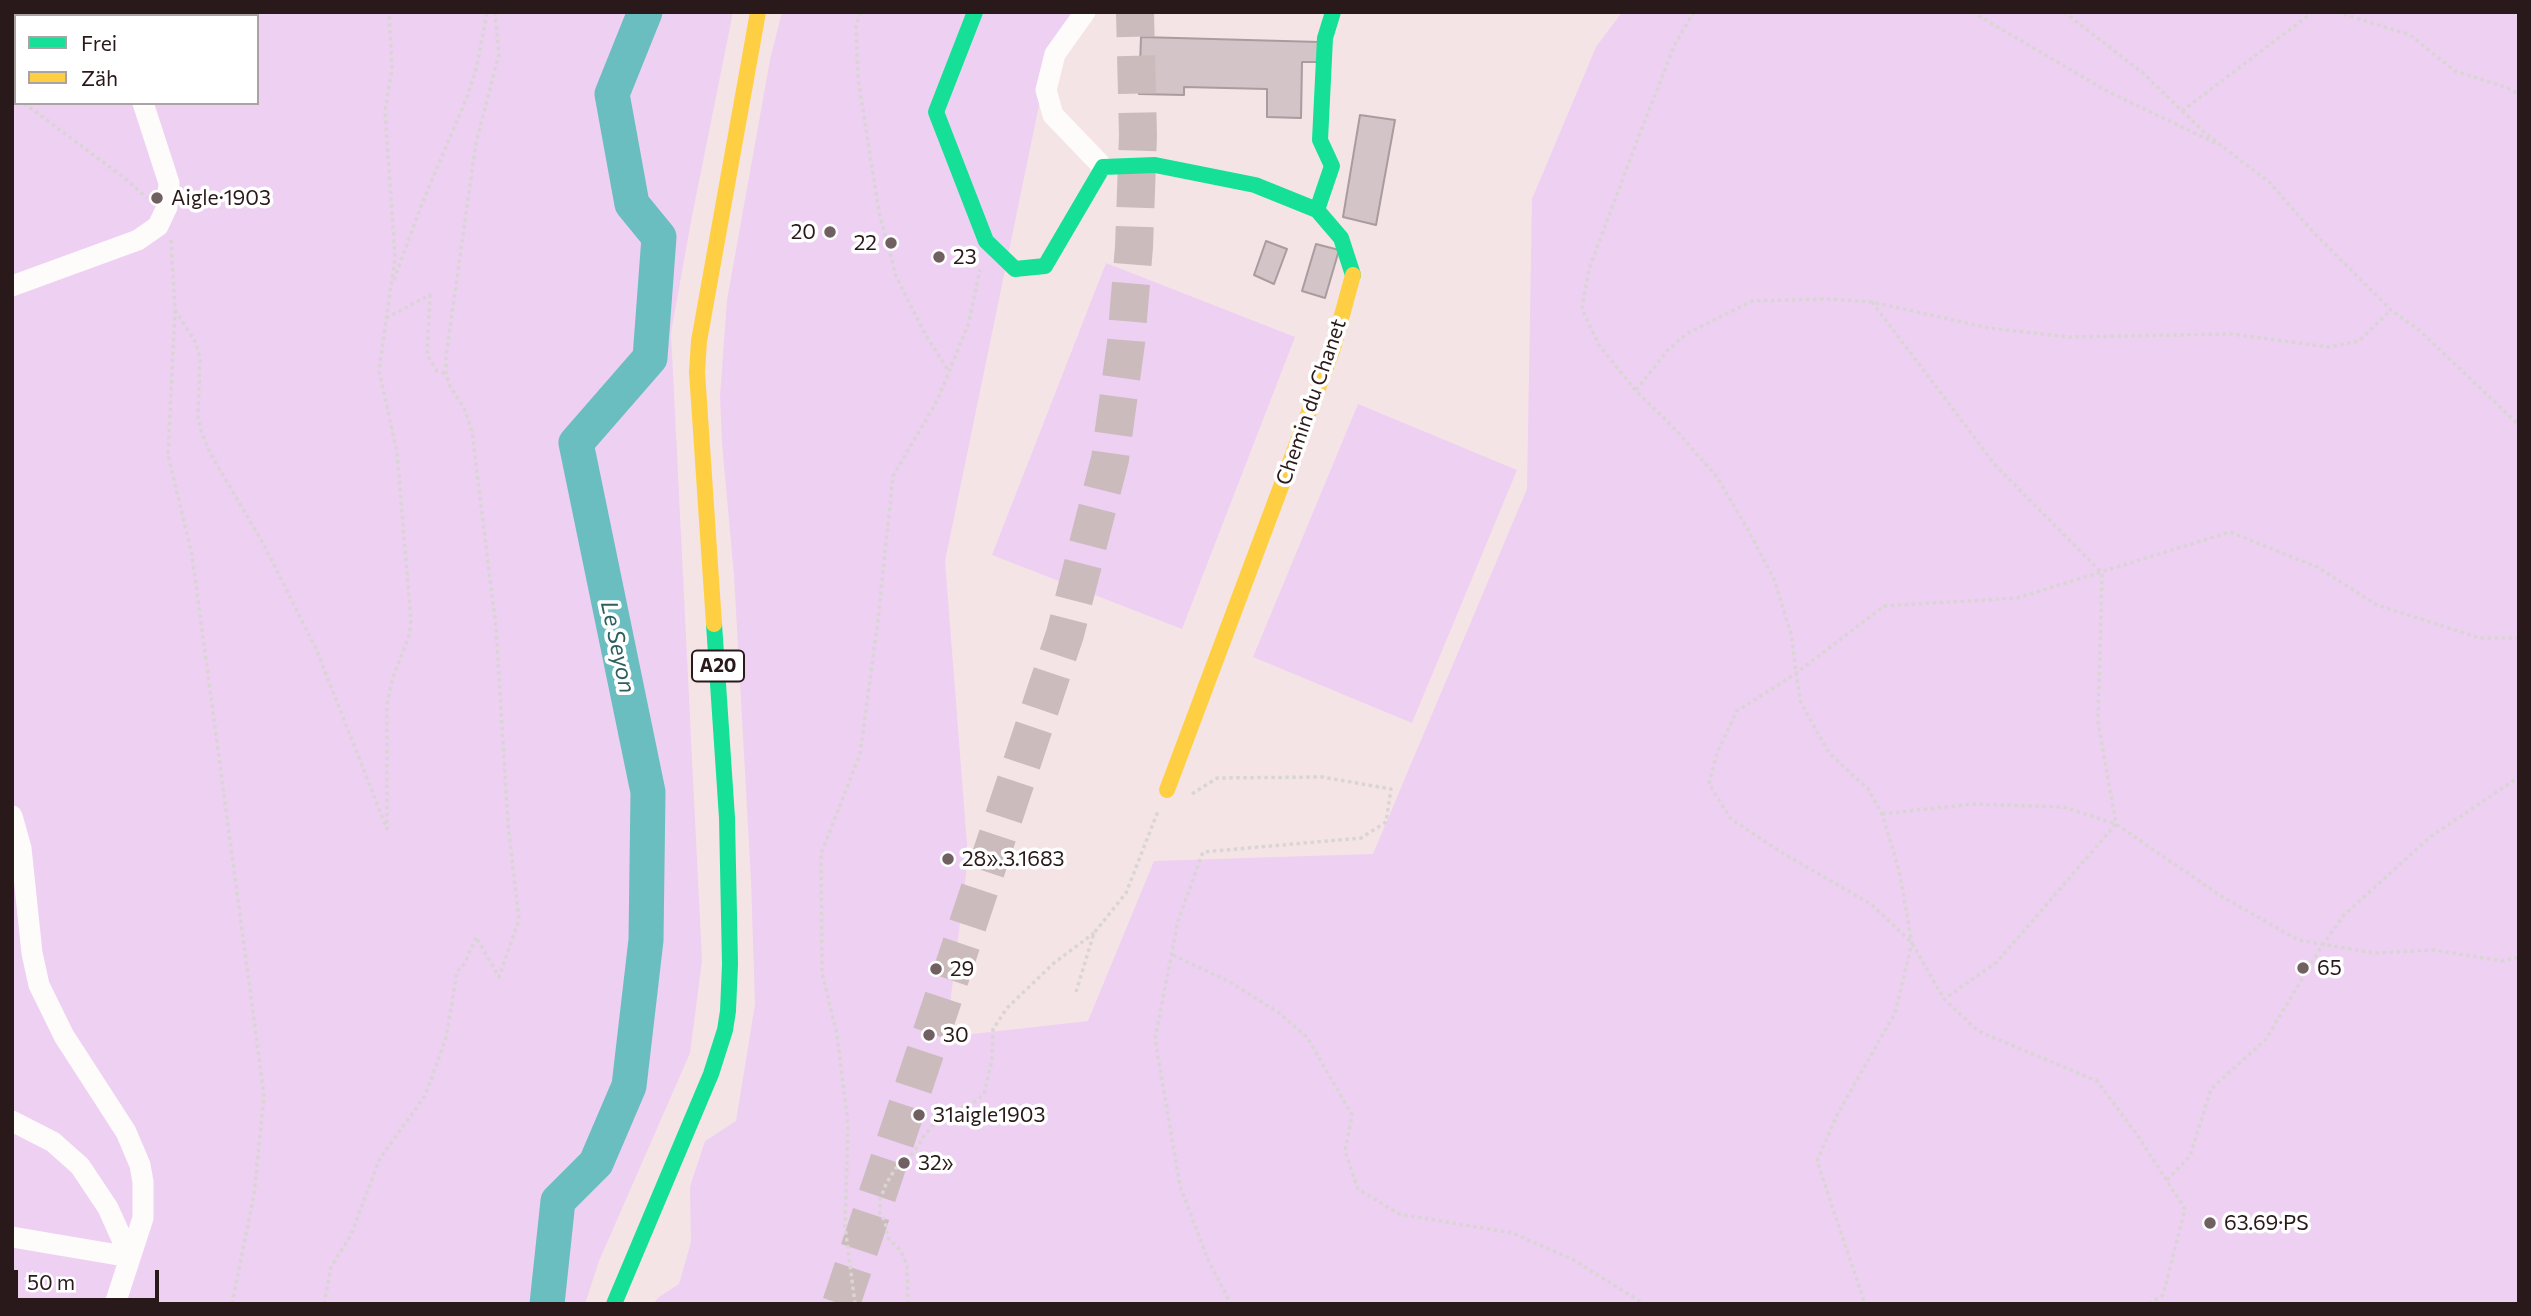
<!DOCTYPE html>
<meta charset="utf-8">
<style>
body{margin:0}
#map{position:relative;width:2531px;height:1316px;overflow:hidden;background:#f5e4e6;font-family:Commissioner,sans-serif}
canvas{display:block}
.frame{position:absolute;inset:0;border:14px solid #2a191a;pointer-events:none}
.legend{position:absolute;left:14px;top:14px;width:245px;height:91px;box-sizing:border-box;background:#fff;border:2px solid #aaa3a3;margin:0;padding:9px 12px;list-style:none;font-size:21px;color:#2a191a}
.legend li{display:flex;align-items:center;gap:14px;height:35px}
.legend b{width:35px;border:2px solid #aaa3a3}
.scale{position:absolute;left:14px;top:1270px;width:145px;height:32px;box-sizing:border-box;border:4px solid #2a191a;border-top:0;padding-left:9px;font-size:21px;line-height:24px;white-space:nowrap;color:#2a191a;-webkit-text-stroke:5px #fff;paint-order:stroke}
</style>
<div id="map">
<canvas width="2531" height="1316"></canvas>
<div class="frame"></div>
<ul class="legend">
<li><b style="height:9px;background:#16e098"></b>Frei</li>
<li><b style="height:9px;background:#ffcf43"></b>Zäh</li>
</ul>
<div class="scale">50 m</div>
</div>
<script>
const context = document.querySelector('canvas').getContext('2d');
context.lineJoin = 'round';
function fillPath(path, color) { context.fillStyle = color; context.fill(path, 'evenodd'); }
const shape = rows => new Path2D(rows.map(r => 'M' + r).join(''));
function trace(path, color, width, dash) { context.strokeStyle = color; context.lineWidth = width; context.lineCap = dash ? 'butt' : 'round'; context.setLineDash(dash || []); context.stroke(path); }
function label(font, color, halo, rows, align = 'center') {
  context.font = font + ' Commissioner,sans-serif'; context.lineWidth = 7; context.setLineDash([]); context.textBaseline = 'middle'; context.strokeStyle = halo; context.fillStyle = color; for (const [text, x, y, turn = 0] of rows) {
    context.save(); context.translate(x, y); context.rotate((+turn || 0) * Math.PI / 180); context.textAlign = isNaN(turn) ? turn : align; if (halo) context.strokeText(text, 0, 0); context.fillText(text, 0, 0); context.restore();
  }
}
fillPath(shape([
 [12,12,733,12,692,216,671,333,702,961,690,1053,599,1261,585,1304,12,1304],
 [16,16,257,16,257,103,16,103],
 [782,12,1074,12,1051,47,945,561,968,858,946,1037,1088,1021,1154,861,1373,854,1527,489,1532,199,1596,47,1622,12,2519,12,2519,1304,653,1304,659,1297,679,1284,691,1242,690,1187,705,1141,736,1121,755,1004,751,880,734,575,722,443,720,396,727,300,770,60],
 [1106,263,1295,337,1182,629,992,555],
 [1358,404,1517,470,1412,723,1253,657]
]), '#eed0f3');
trace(shape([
 [547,1304,558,1201,596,1163,629,1086,646,940,648,792,576,443,650,358,659,237,632,204,612,94,645,12]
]), '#6abebf', 35);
const building = shape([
 [1141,37,1319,42,1318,62,1302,62,1301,118,1267,117,1267,89,1184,87,1184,95,1139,94,1141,37],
 [1360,115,1395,120,1376,225,1343,217,1360,115],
 [1266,241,1287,249,1274,284,1254,275,1266,241],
 [1316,244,1339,250,1325,298,1302,291,1316,244]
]);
fillPath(building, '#d3c4c8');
trace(building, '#aa9b9f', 2);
trace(shape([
 [841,1304,1065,634,1110,459,1126,343,1134,247,1138,135,1135,12]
]), '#ccbbbd', 38, [38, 19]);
trace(shape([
 [860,12,856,26,858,78,879,212,896,276,924,332,949,372],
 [1694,12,1675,44,1640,133,1589,269,1582,309,1599,345,1636,391,1674,428,1717,477,1748,530,1774,579,1791,634,1800,701,1829,753,1868,789,1882,814,1899,870,1912,943,1895,1013,1837,1115,1817,1161,1865,1304],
 [1972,12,2107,91,2217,144],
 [2064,12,2143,73,2205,133,2269,182,2314,233,2391,310,2419,330,2519,425],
 [2337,12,2410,35,2455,71,2508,88,2519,95],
 [31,16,31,12],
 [12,74,16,66],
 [12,94,16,97],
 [24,103,127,180,147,198],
 [2182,111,2313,12],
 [171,240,175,310,168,455,192,555,264,1095,254,1195,232,1304],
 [394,280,421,206,467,97,477,66,487,12],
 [1872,302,1996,466,2102,573,2098,722,2116,824,1997,962,1944,999],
 [175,310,196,343,200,358,198,416,201,431,210,453,264,545,317,651,387,829,387,704,393,677,409,636,411,620,397,452,379,371,395,257,385,111,392,68,389,12],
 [386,318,430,295,427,355,437,371,446,374],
 [1636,390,1668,350,1686,334,1752,301,1828,299,1872,302,1989,328,2069,337,2232,334,2328,347,2359,341,2391,310],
 [1192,794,1217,778,1322,777,1391,789,1386,822,1361,838,1203,852,1178,921,1155,1039,1180,1186,1208,1260,1231,1304],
 [1882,814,1972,804,2063,807,2116,824,2218,894,2298,940,2374,953,2433,950,2503,961,2519,957],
 [1173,955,1230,982,1279,1013,1307,1037,1352,1115,1345,1151,1358,1189,1399,1214,1512,1233,1572,1259,1644,1304],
 [1076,992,1094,933,1126,893,1158,811],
 [2167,1180,2190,1156,2211,1089,2266,1039,2323,944,2344,915,2430,837,2519,777],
 [324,1304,331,1267,351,1235,380,1158,425,1096,446,1038,457,972,465,963,476,937,499,977,519,920,508,824,496,627,472,432,465,410,450,386,446,374,446,356,476,143,499,54,495,12],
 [855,1304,845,1226,848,1124,837,1035,822,973,821,854,860,754,878,620,893,476,937,401,968,325,980,270],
 [908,1304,907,1265,901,1251,888,1238,885,1221,880,1214,880,1200,886,1184,895,1169,915,1151,924,1136,934,1124,950,1113,976,1101,984,1094,992,1060,993,1029,1007,1008,1054,963,1094,933],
 [2149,1304,2163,1295,2185,1209,2138,1136,2097,1081,1978,1031,1944,999,1912,943,1871,904,1784,854,1731,819,1709,784,1717,753,1737,711,1795,674,1884,606,2017,598,2230,532,2317,567,2377,605,2480,638,2519,638]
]), '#dad5d5', 3.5, [3.5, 3.5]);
trace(shape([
 [1085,12,1055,54,1046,90,1053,115,1103,167],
 [154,16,155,12],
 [12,286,138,240,158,226,167,207,169,183,143,103],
 [12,816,21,848,32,953,39,985,64,1036,126,1132,140,1165,143,1182,143,1218,115,1304],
 [12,1121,53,1142,80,1166,108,1208,130,1257],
 [12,1237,130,1257]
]), '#fefbfb', 21);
trace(shape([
 [975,12,936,112,986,241,1015,269,1045,266,1103,167,1155,165,1255,185,1317,210],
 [1333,12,1325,38,1320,140,1332,166,1317,210,1341,238,1353,275],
 [614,1304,711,1074,725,1030,728,1011,730,964,727,818,714,624]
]), '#16e098', 16);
trace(shape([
 [714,624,697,372,699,341,758,12],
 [1167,790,1333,348,1353,275]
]), '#ffcf43', 16);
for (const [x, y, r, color] of [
 [157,198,7,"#716061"],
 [830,232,7,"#716061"],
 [891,243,7,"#716061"],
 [939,257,7,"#716061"],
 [948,859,7,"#716061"],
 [2303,968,7,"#716061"],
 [936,969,7,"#716061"],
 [929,1035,7,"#716061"],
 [919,1115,7,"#716061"],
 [904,1163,7,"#716061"],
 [2210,1223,7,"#716061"]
]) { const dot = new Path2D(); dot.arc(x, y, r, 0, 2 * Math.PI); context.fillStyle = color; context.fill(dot); trace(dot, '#fff', 2.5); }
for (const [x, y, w] of [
 [718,666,52]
]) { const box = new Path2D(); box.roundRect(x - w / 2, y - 15.5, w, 31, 5); context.fillStyle = '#fff'; context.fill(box); trace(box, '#2a191a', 2); }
label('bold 19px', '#2a191a', null, [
 ["A20",718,666]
]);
label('21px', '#2a191a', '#fff', [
 ["Aigle·1903",171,198],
 ["20",816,232,"right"],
 ["22",877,243,"right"],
 ["23",953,257],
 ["28».3.1683",962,859],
 ["65",2317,968],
 ["29",950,969],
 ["30",943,1035],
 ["31aigle1903",933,1115],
 ["32»",918,1163],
 ["63.69·PS",2224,1223]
], 'left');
label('21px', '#2a191a', '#fff', [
 ["Chemin du Chanet",1311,402,-71]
]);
label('italic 23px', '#2d5f5f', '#fff', [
 ["Le Seyon",618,647,78]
]);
</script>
